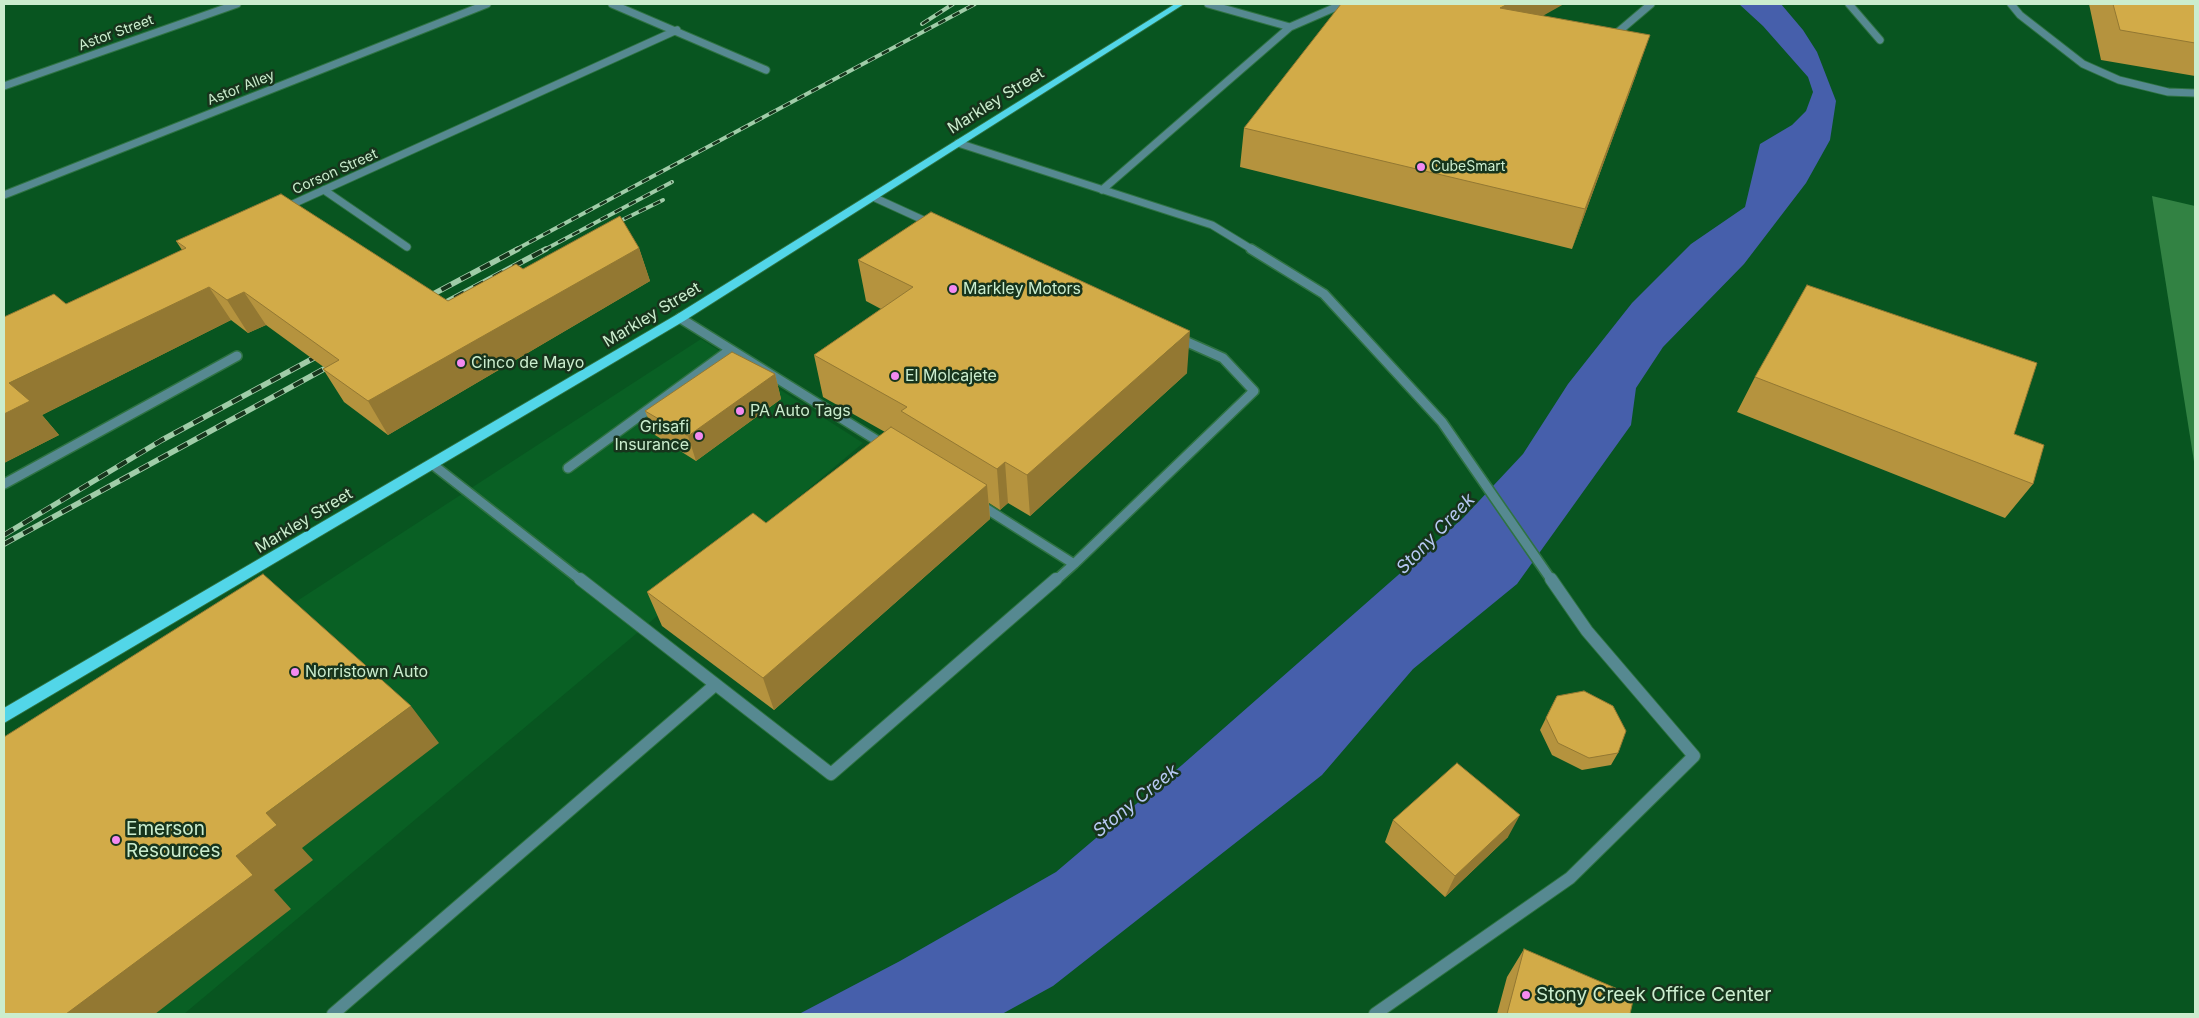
<!DOCTYPE html>
<style>
body{margin:0}
#map{position:relative;width:2199px;height:1018px;overflow:hidden;background:#085520;font-family:Inter,sans-serif}
canvas{display:block}
.frame{position:absolute;inset:0;border:5px solid #cbedce;pointer-events:none}
</style>
<div id="map">
<canvas width="2199" height="1018"></canvas>
<div class="frame"></div>
</div>
<script>
const context = document.querySelector('canvas').getContext('2d');
context.lineJoin = 'round';
function fillPath(path, color) { context.fillStyle = color; context.fill(path, 'evenodd'); }
const shape = rows => new Path2D(rows.map(r => 'M' + r).join(''));
function trace(path, color, width, dash) { context.strokeStyle = color; context.lineWidth = width; context.lineCap = dash ? 'butt' : 'round'; context.setLineDash(dash || []); context.stroke(path); }
function label(font, color, halo, rows, align = 'center') {
  context.font = font + ' Inter,sans-serif'; context.lineWidth = 5; context.setLineDash([]); context.textBaseline = 'middle'; context.strokeStyle = halo; context.fillStyle = color; for (const [text, x, y, turn = 0] of rows) {
    context.save(); context.translate(x, y); context.rotate((+turn || 0) * Math.PI / 180); context.textAlign = isNaN(turn) ? turn : align; if (halo) context.strokeText(text, 0, 0); context.fillText(text, 0, 0); context.restore();
  }
}
fillPath(shape([
 [701,339,863,443,184,1014,4,1014,4,791]
]), '#096024');
fillPath(shape([
 [2152,196,2195,206,2195,468]
]), '#328243');
fillPath(shape([
 [1739,4,1781,4,1803,30,1817,52,1836,101,1830,140,1806,183,1744,264,1663,347,1636,388,1631,425,1517,584,1413,669,1322,775,1053,986,1002,1014,799,1014,900,961,1056,872,1182,765,1463,518,1523,454,1568,384,1632,303,1691,244,1745,207,1760,144,1792,125,1806,111,1813,92,1808,77,1763,26]
]), '#465fab');
const serviceFar2 = shape([
 [1208,4,1290,27],
 [1849,4,1880,40],
 [2011,4,2020,15,2083,64,2119,80,2168,92,2195,93],
 [1611,38,1651,4],
 [958,143,1212,225,1253,250],
 [324,190,407,247],
 [1102,190,1290,27,1343,4],
 [4,195,487,4],
 [873,197,932,224]
]);
const serviceFar1 = shape([
 [1251,249,1324,294,1442,422,1552,581],
 [680,318,886,446],
 [432,464,582,581],
 [568,468,730,350],
 [4,484,237,356],
 [979,504,1074,564,1254,391,1223,358,1176,337],
 [1055,581,1074,564]
]);
const service = shape([
 [580,579,831,774,1056,579],
 [333,1014,715,685],
 [1375,1014,1570,878,1694,756,1587,631,1551,579]
]);
const minor = shape([
 [612,4,766,70],
 [4,86,237,4],
 [284,208,677,30]
]);
const trunk = shape([
 [1175,4,1184,4,684,321,4,723,4,708,676,315,1175,4]
]);
trace(serviceFar2, '#2f7343', 9);
trace(serviceFar1, '#2f7343', 12);
trace(service, '#2f7343', 14);
trace(minor, '#2f7343', 9);
trace(trunk, '#2f7343', 2);
trace(serviceFar2, '#568991', 7);
trace(serviceFar1, '#568991', 9);
trace(service, '#568991', 12);
trace(minor, '#568991', 7);
fillPath(trunk, '#52d6e8');
const railFar1 = shape([
 [922,24,953,4],
 [610,226,663,200],
 [515,250,975,4],
 [544,250,672,182]
]);
const rail = shape([
 [422,300,518,249],
 [435,308,546,249],
 [4,535,162,440,325,352],
 [4,544,335,363]
]);
trace(railFar1, '#a0cca8', 4);
trace(rail, '#a0cca8', 5.5);
trace(railFar1, '#17341c', 2.5, [8]);
trace(rail, '#17341c', 4, [11]);
fillPath(shape([
 [2089,4,2195,4,2195,76,2101,60],
 [1542,16,1637,72,1572,249,1240,167,1244,128],
 [176,241,448,301,523,269,639,248,650,281,388,435,344,402,323,369,325,368,266,325,248,333,231,320,42,415,59,435,4,463,66,304,182,250],
 [858,260,1187,373,1030,516,1008,503,1000,510,989,503,990,519,774,710,662,626,647,592,766,523,885,432,823,397,814,355,881,309,866,301],
 [775,374,781,399,696,461,655,435,645,411],
 [1755,377,2014,434,2033,484,2005,518,1737,412],
 [1557,696,1618,753,1611,765,1582,770,1552,755,1540,730],
 [1393,820,1508,837,1445,897,1385,842],
 [1524,949,1630,1014,1497,1014,1507,977]
]), '#b5933e');
fillPath(shape([
 [1508,4,1564,4,1491,45,1500,8],
 [1650,35,1637,72,1572,249,1585,209],
 [639,248,650,281,388,435,368,401],
 [209,287,231,320,42,415,59,435,4,463,4,414,9,383],
 [244,292,266,325,248,333,227,300],
 [1190,331,1187,373,1030,516,1027,475],
 [775,374,781,399,696,461,688,436],
 [1005,462,1008,503,1000,510,997,469],
 [987,485,990,519,774,710,763,678],
 [411,706,439,743,302,848,313,860,274,890,291,909,155,1014,66,1014,236,856,266,813],
 [1520,815,1508,837,1445,897,1455,876]
]), '#937832');
const building = shape([
 [1341,4,1508,4,1500,8,1650,35,1585,209,1244,128,1341,4],
 [2113,4,2195,4,2195,43,2120,30,2113,4],
 [281,194,448,301,516,264,523,269,620,216,639,248,368,401,323,369,339,360,244,292,227,300,209,287,9,383,30,401,4,414,4,317,54,294,66,304,186,248,176,241,281,194],
 [931,212,1190,331,1027,475,1005,462,997,469,901,411,907,407,814,355,913,287,858,260,931,212],
 [1807,285,2037,363,2014,434,2044,445,2033,484,1755,377,1807,285],
 [732,352,775,374,688,436,645,411,732,352],
 [891,427,987,485,763,678,647,592,753,513,766,523,891,427],
 [263,574,411,706,266,813,277,825,236,856,253,875,66,1014,4,1014,4,737,263,574],
 [1584,691,1613,706,1626,731,1618,753,1589,758,1558,743,1546,718,1557,696,1584,691],
 [1457,763,1520,815,1455,876,1393,820,1457,763],
 [1524,949,1634,996,1630,1014,1507,1014,1524,949]
]);
fillPath(building, '#d2ab48');
trace(building, '#937832', 1);
for (const [x, y, r, color] of [
 [1421,167,5,"#f38af1"],
 [953,289,5,"#f38af1"],
 [461,363,5,"#f38af1"],
 [895,376,5,"#f38af1"],
 [740,411,5,"#f38af1"],
 [699,436,5,"#f38af1"],
 [295,672,5,"#f38af1"],
 [116,840,5,"#f38af1"],
 [1526,995,5,"#f38af1"]
]) { const dot = new Path2D(); dot.arc(x, y, r, 0, 2 * Math.PI); context.fillStyle = color; context.fill(dot); trace(dot, '#17341c', 2); }
label('14px', '#cbedce', '#17341c', [
 ["Astor Street",116,33,-20],
 ["Astor Alley",241,88,-22],
 ["Corson Street",335,172,-24]
]);
label('14px', '#cbedce', '#17341c', [
 ["CubeSmart",1431,167]
], 'left');
label('16px', '#cbedce', '#17341c', [
 ["Markley Street",996,101,-32],
 ["Markley Street",652,315,-31],
 ["Markley Street",304,521,-31]
]);
label('16px', '#cbedce', '#17341c', [
 ["Markley Motors",963,289],
 ["Cinco de Mayo",471,363],
 ["El Molcajete",905,376],
 ["PA Auto Tags",750,411],
 ["Grisafi",689,427,"right"],
 ["Insurance",689,445,"right"],
 ["Norristown Auto",305,672]
], 'left');
label('italic 18px', '#b8c9f3', '#17341c', [
 ["Stony Creek",1436,534,-46],
 ["Stony Creek",1136,801,-39]
]);
label('19px', '#cbedce', '#17341c', [
 ["Emerson",126,829],
 ["Resources",126,851],
 ["Stony Creek Office Center",1536,995]
], 'left');
</script>
